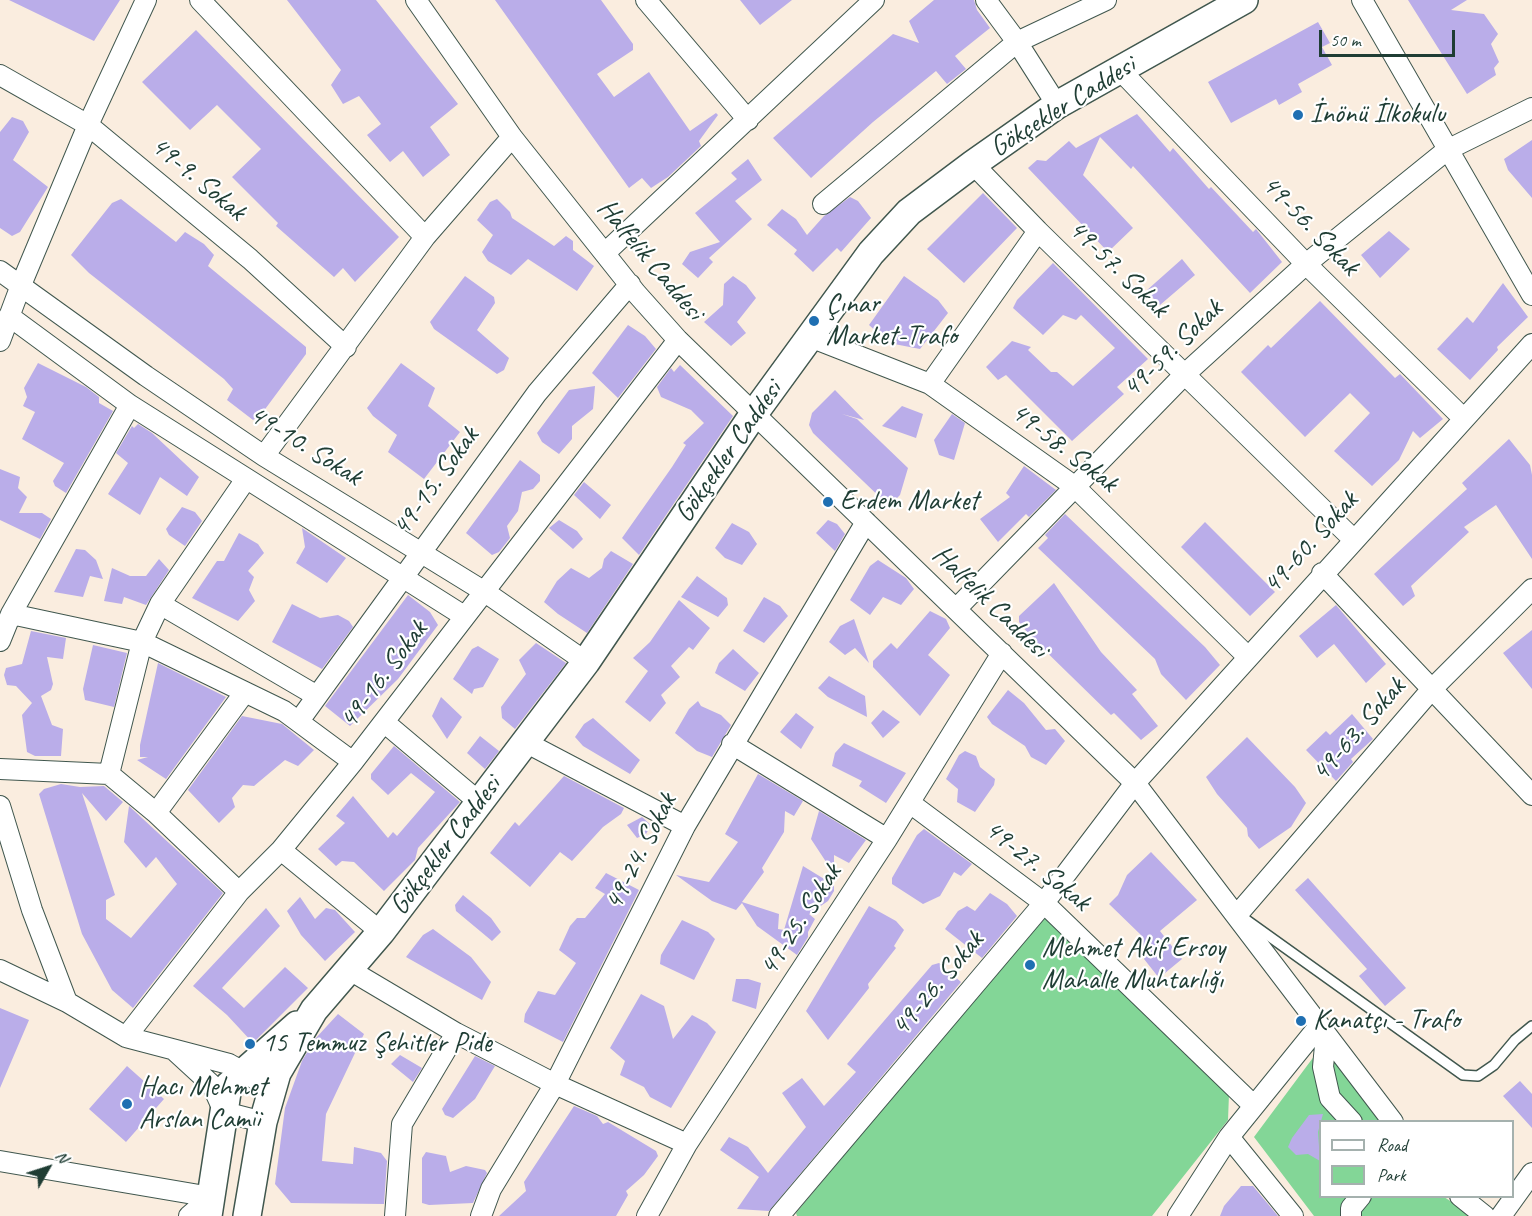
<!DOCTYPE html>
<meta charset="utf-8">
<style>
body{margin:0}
#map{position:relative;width:1532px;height:1216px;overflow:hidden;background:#faeddf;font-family:Caveat,sans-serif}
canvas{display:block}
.legend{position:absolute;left:1319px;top:1120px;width:195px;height:78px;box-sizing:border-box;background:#fff;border:2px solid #a5b1ae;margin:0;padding:8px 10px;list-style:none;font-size:18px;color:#1f3d34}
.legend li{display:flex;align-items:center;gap:12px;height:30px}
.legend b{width:30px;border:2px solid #a5b1ae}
.north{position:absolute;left:18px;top:1138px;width:60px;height:60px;-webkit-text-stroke:4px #fff;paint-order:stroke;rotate:51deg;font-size:16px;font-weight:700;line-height:24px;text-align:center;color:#1f3d34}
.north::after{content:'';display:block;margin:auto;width:21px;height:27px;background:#1f3d34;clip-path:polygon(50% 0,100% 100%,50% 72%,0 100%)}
.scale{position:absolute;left:1319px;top:30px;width:136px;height:27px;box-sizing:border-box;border:3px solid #1f3d34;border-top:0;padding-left:8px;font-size:18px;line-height:21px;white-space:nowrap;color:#1f3d34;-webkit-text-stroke:4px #fff;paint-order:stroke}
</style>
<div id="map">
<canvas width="1532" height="1216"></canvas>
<ul class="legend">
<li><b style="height:8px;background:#fff"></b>Road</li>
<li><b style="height:16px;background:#83d697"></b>Park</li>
</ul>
<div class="north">N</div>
<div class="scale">50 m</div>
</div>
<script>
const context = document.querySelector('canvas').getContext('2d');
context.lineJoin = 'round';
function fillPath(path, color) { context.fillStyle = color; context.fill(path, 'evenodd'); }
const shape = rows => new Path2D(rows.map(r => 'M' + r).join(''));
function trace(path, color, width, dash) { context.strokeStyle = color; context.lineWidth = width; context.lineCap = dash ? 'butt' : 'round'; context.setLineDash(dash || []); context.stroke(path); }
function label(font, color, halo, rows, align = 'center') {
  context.font = font + ' Caveat,sans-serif'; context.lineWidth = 4.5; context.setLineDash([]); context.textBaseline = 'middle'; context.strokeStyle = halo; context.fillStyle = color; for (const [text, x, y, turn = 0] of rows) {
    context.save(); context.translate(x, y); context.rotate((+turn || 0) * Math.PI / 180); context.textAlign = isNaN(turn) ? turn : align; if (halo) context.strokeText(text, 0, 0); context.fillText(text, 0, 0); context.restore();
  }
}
fillPath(shape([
 [1043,916,1229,1094,1228,1120,1152,1216,797,1216,796,1213],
 [1318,1051,1330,1054,1382,1121,1320,1122,1320,1196,1444,1197,1474,1216,1314,1216,1254,1137]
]), '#83d697');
fillPath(shape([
 [9,0,120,0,94,41],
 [287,0,376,0,458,104,430,127,450,155,423,177,403,151,390,162,367,135,381,124,359,96,343,104,331,85,341,70],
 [495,0,601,0,633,44,633,50,597,74,614,97,649,72,690,131,716,113,718,115,699,141,701,146,668,177,651,188,642,178,629,188],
 [740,0,792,0,760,25],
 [934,0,974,0,977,10,990,28,955,56,966,69,947,84,936,71,873,122,811,178,773,138,893,34,919,43,909,21],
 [1408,0,1467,0,1451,10,1484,14,1498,34,1491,44,1499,62,1494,68,1496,75,1467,94],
 [1318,22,1330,43,1322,47,1332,65,1298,84,1302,92,1279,105,1276,99,1231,123,1208,82],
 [196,30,399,237,355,282,343,268,334,277,276,226,278,223,232,177,261,149,217,105,190,130,142,82],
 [1137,114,1170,152,1173,148,1209,189,1211,187,1253,232,1256,229,1282,262,1250,293,1133,166,1131,169,1100,137,1083,175,1133,228,1108,252,1028,168,1037,160,1046,161,1069,141,1076,148],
 [12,117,23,121,29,132,13,160,48,187,20,232,12,236,0,228,0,132],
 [1532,140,1532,198,1508,170,1504,159],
 [748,159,762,180,735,201,752,219,709,258,713,262,698,278,682,264,690,252,720,242,695,213,737,179,731,173],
 [983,193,1017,228,964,283,927,249],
 [850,197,858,201,871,218,841,252,837,248,813,272,794,254,797,250,767,225,782,209,796,219,807,235,824,216],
 [121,199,176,242,185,232,204,244,214,255,208,266,306,347,306,354,260,416,253,420,227,400,233,389,224,379,89,273,71,255,112,203],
 [497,199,510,212,512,218,554,246,566,236,573,241,573,250,594,266,577,291,528,259,511,275,488,261,482,252,493,235,477,220,490,202],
 [1389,231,1410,249,1380,278,1361,255],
 [1182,259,1195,275,1160,305,1146,291],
 [1053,263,1148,359,1117,387,1124,394,1072,441,1006,375,998,380,986,367,1012,341,1031,347,1028,350,1051,372,1057,372,1073,386,1115,348,1081,315,1076,320,1063,315,1043,335,1013,308,1017,300],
 [465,276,494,297,495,303,477,330,509,358,504,370,497,374,434,329,430,322],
 [733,276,746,285,756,298,737,322,746,333,731,346,704,322,723,305,724,284],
 [904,276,938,300,948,313,920,349,889,343,869,325],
 [1503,283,1528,317,1497,347,1498,350,1470,380,1437,349,1467,317,1473,323],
 [1320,301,1395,378,1400,374,1443,419,1420,438,1413,431,1399,460,1372,486,1334,451,1370,413,1350,393,1305,437,1241,372,1268,345,1271,348],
 [628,325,645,336,656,349,618,398,592,373],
 [38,363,86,387,99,397,99,403,113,411,66,493,55,486,53,481,64,463,22,439,35,412,23,406,27,397,24,388],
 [401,363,435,388,428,406,460,432,424,479,388,452,397,435,373,416,367,408],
 [680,365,733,416,639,555,622,538,672,467,686,445,683,443,704,423,691,410,661,397,657,387,671,368,674,372],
 [595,386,593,409,572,426,572,439,559,454,542,442,537,433,569,390],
 [835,390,864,420,842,414,857,419,908,468,900,495,889,506,813,433,809,425,812,413],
 [902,406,923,414,916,438,882,426],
 [952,414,965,423,954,460,939,455,934,440],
 [138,424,152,433,199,477,187,496,160,477,140,515,108,494,128,463,116,453,132,426,134,428],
 [1509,439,1530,465,1532,475,1532,559,1496,505,1464,527,1469,532,1411,586,1415,596,1403,606,1374,574,1467,489,1462,483],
 [520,460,540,475,540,481,533,489,522,492,518,511,507,526,510,538,499,552,492,555,466,533],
 [1024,466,1056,490,1029,517,1026,514,998,542,980,519,1010,497,1006,493],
 [0,469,20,477,18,488,27,497,19,513,42,513,51,519,40,539,0,520],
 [584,482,611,505,600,519,574,495],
 [182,507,195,512,202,521,185,546,169,535,166,529],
 [1065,514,1205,647,1220,665,1186,700,1161,674,1155,659,1038,548,1048,538,1045,535],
 [559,520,577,531,583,539,573,549,549,528],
 [828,520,837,524,845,534,835,551,816,533],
 [1205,522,1275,592,1250,616,1181,547],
 [732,523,749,532,757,544,742,565,725,558,715,548],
 [302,528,346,558,327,583,296,563,305,547],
 [239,533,258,544,264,553,248,571,254,577,249,590,255,601,238,621,192,598,217,561,224,561],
 [76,549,85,550,96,560,103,579,90,576,83,597,54,592],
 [611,551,633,564,587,633,558,614,544,602,557,581,571,568,589,578,602,568,604,559],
 [159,559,169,570,146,605,124,597,122,604,104,601,112,568,130,576,146,576],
 [878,560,906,578,914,589,901,605,883,597,870,615,850,600,870,566],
 [697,576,727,598,728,605,718,617,681,597],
 [1054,583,1101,652,1137,690,1132,694,1158,726,1141,740,1114,713,1111,715,1030,636,1019,622,1019,616],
 [408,595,430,612,438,625,398,679,350,726,325,706],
 [764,597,780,606,788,616,764,643,743,631],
 [679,600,710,628,693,650,689,647,671,666,680,677,661,695,666,703,650,722,625,702,648,671,633,658,650,642],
 [292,604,320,618,338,615,349,621,353,627,322,669,272,642],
 [1336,605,1386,664,1366,683,1334,644,1317,658,1299,636],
 [930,611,946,619,950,628,928,655,950,675,920,716,873,667,873,661,891,643,897,649],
 [854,619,869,663,855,648,845,655,829,642,840,626],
 [1532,630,1532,689,1503,653],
 [31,631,66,638,63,659,47,657,53,684,51,690,41,696,52,725,63,729,61,756,35,756,27,752,22,715,32,703,16,686,7,685,4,675,6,668,22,664],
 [536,643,566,663,515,729,502,718,501,707,526,674,519,660],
 [93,645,127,653,114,707,85,700,83,689],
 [478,646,499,659,483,687,474,689,472,694,453,679,472,649],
 [733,649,759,673,745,691,715,673,719,663],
 [158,663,226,697,166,779,137,760,148,757,140,757,140,745],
 [829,676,865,696,867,717,828,697,818,688],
 [1008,690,1024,703,1046,730,1055,729,1065,741,1046,765,1031,757,1025,746,992,724,987,717],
 [441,697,462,717,447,739,432,716],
 [698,701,701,706,721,715,731,725,712,757,697,751,675,733,689,709],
 [883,710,900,722,883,738,871,723],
 [796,713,814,727,801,749,780,732],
 [1352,714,1373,739,1351,759,1353,762,1336,781,1306,750,1326,731,1330,735],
 [242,716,282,724,314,750,298,766,285,760,254,786,243,785,232,798,235,807,219,823,188,790],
 [593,718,640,760,630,774,583,746,575,737,584,724],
 [480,736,499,751,485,769,467,753],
 [1247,737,1295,787,1306,803,1291,827,1259,849,1248,836,1247,828,1217,794,1206,777],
 [844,743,906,773,886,803,859,786,862,781,832,766,835,753],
 [394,746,460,802,418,848,415,860,384,891,354,862,342,861,336,866,318,849,345,823,336,816,353,796,388,838,393,832,397,836,435,792,411,773,388,795,371,779,371,774],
 [965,751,976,756,980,767,995,779,994,785,975,812,957,802,958,789,946,779,959,755],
 [758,774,803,801,794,816,785,811,784,832,762,868,764,872,742,902,779,914,778,929,784,930,803,866,834,885,834,891,828,901,809,914,815,919,808,932,808,937,797,955,757,926,742,903,736,910,712,901,676,875,709,882,738,842,725,834],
 [564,776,624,808,621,814,603,827,572,861,560,852,530,887,490,853,515,822,519,826],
 [61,784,80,787,104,786,123,802,106,821,82,793,115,895,106,900,106,919,131,938,177,884,156,857,146,868,124,842,129,806,223,893,133,1008,112,990,82,934,39,794,44,789],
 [819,811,866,840,849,863,834,855,834,874,811,839],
 [642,817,651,825,646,834,637,838,627,825],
 [924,829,972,864,961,876,954,872,940,896,923,904,892,884,892,878,917,835],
 [1151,852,1197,900,1160,931,1182,959,1159,978,1144,959,1146,951,1136,938,1141,935,1109,904,1118,895,1127,875],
 [606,873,639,890,563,1042,524,1022,525,1014,538,991,555,995,576,963,559,950,570,926,577,918,585,918,605,894,595,888],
 [1308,878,1406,988,1385,1006,1359,976,1367,969,1295,890],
 [990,893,1007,904,1017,916,982,958,945,929,958,911,967,906,975,911],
 [463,895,491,918,501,932,492,941,456,911,455,905],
 [300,897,315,919,326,908,335,910,355,932,325,961,301,935,287,911],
 [869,906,896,921,904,930,894,946,896,948,868,984,869,988,828,1040,806,1011],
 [266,908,280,926,222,988,244,1008,285,967,308,988,253,1043,227,1015,193,986],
 [682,920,708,932,715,939,694,980,660,964,661,955],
 [433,929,471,957,491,982,482,1000,406,957,423,935],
 [939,963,961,982,769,1211,737,1209,759,1177,720,1150,729,1137,748,1147,768,1173,806,1127,782,1093,802,1078,824,1106,856,1072,847,1064,932,965],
 [736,979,748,979,761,983,756,1009,732,1001],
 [641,994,664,1006,673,1039,692,1015,707,1023,716,1032,671,1108,650,1097,644,1087,620,1075,625,1061,610,1048],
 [0,1008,29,1020,0,1088],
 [338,1014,364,1034,326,1114,322,1161,353,1164,354,1147,381,1153,387,1161,384,1204,291,1203,275,1184,285,1108,302,1061,315,1039],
 [400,1055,422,1068,413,1082,391,1064],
 [475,1056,495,1066,475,1099,453,1118,445,1115,442,1109],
 [127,1066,164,1099,126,1142,89,1109],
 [1520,1081,1532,1094,1532,1128,1503,1096],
 [574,1106,597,1116,603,1124,608,1122,656,1151,658,1156,644,1175,626,1191,628,1195,616,1216,499,1216,526,1191,524,1182],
 [1323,1114,1318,1132,1320,1161,1308,1154,1296,1155,1288,1147,1292,1138,1309,1115],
 [426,1152,446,1156,450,1172,466,1166,485,1170,487,1173,473,1203,429,1205,422,1203,422,1158],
 [1241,1186,1253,1186,1278,1216,1220,1216,1224,1206]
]), '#baade9');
const lane = shape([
 [1245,919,1463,1075,1478,1076,1494,1065,1515,1040,1532,1026]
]);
const street = shape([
 [200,0,425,237],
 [416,0,512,137,636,293,678,340,1135,783,1393,1122],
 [646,0,748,120],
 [986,0,1017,42,1057,105],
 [1362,0,1532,295],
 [1120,70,1306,264,1463,418],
 [0,75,88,125,250,259,346,347],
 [973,164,1038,231,1354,540],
 [823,204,1017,42,1106,0],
 [605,253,874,0],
 [0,271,146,376,264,456,485,592,586,662],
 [9,316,130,405,464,616],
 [810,337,930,384,1074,486,1247,656],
 [0,341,21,285,88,125,146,0],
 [930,384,1038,231],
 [264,456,425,237,512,137],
 [1322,573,1532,795],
 [160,604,317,696],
 [956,609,1185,374,1306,264,1447,150,1532,108],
 [11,614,142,642,284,711,353,762],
 [0,641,11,614,130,405],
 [299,721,537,393,630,284],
 [384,722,479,802],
 [525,742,685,826],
 [732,744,887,839],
 [0,769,109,774,156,813,239,892],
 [109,774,142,642,160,604,246,479],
 [910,803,1044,903,1253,1105],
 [0,806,32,910,67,1002],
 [156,813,245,692],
 [281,850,381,932],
 [1237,915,1431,690,1532,589],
 [348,969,456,1033,555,1084,687,1144],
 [0,970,67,1002,126,1037,229,1064,273,1089],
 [1326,1035,1323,1067,1330,1098,1352,1122],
 [126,1037,239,892,281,850,353,762,678,340],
 [175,1051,212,1085,224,1112,263,1122],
 [1229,1137,1293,1216],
 [0,1161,211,1197],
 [1460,1196,1485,1216],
 [189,1216,211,1197],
 [395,1216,402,1124,456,1033],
 [481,1216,491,1189,555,1084,685,826,866,522],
 [647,1216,687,1144,887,839,1002,653],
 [779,1216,1044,903,1135,783,1532,344],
 [1178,1216,1229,1137,1319,1026],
 [1351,1216,1351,1208,1361,1196],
 [1501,1216,1532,1173]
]);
const secondary = shape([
 [208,1216,228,1086,297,1025],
 [247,1216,263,1122,277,1073,314,1010,381,932,586,662,753,415,871,253,909,212,973,164,1057,105,1244,0]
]);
trace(lane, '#40574e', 12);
trace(street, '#40574e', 22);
trace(secondary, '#40574e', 30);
trace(lane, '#fff', 9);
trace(street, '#fff', 20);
trace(secondary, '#fff', 27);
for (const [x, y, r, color] of [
 [1298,115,6,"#1f6fb2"],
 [814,321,6,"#1f6fb2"],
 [828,502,6,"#1f6fb2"],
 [1030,965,6,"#1f6fb2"],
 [1301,1021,6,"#1f6fb2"],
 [250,1044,6,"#1f6fb2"],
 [127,1104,6,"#1f6fb2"]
]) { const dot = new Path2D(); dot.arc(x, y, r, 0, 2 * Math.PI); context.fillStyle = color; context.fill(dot); trace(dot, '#fff', 2); }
label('28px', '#1f3d34', '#fff', [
 ["Gökçekler Caddesi",1063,107,-32],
 ["49-9. Sokak",198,179,40],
 ["49-56. Sokak",1310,226,46],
 ["Halfelik Caddesi",650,260,50],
 ["49-57. Sokak",1118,269,44],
 ["49-59. Sokak",1173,349,-44],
 ["49-10. Sokak",305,446,32],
 ["49-58. Sokak",1064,448,38],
 ["Gökçekler Caddesi",729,452,-55],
 ["49-15. Sokak",436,482,-54],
 ["49-60. Sokak",1311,543,-48],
 ["Halfelik Caddesi",990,602,44],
 ["49-16. Sokak",384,675,-53],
 ["49-63. Sokak",1359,730,-49],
 ["Gökçekler Caddesi",446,846,-53],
 ["49-24. Sokak",641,852,-63],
 ["49-27. Sokak",1037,866,39],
 ["49-25. Sokak",801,920,-57],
 ["49-26. Sokak",938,984,-50]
]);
label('28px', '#1f3d34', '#fff', [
 ["İnönü İlkokulu",1310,115],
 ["Çınar",826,305],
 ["Market-Trafo",826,337],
 ["Erdem Market",840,502],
 ["Mehmet Akif Ersoy",1042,949],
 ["Mahalle Muhtarlığı",1042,981],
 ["Kanatçı - Trafo",1313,1021],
 ["15 Temmuz Şehitler Pide",262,1044],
 ["Hacı Mehmet",139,1088],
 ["Arslan Camii",139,1120]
], 'left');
</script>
